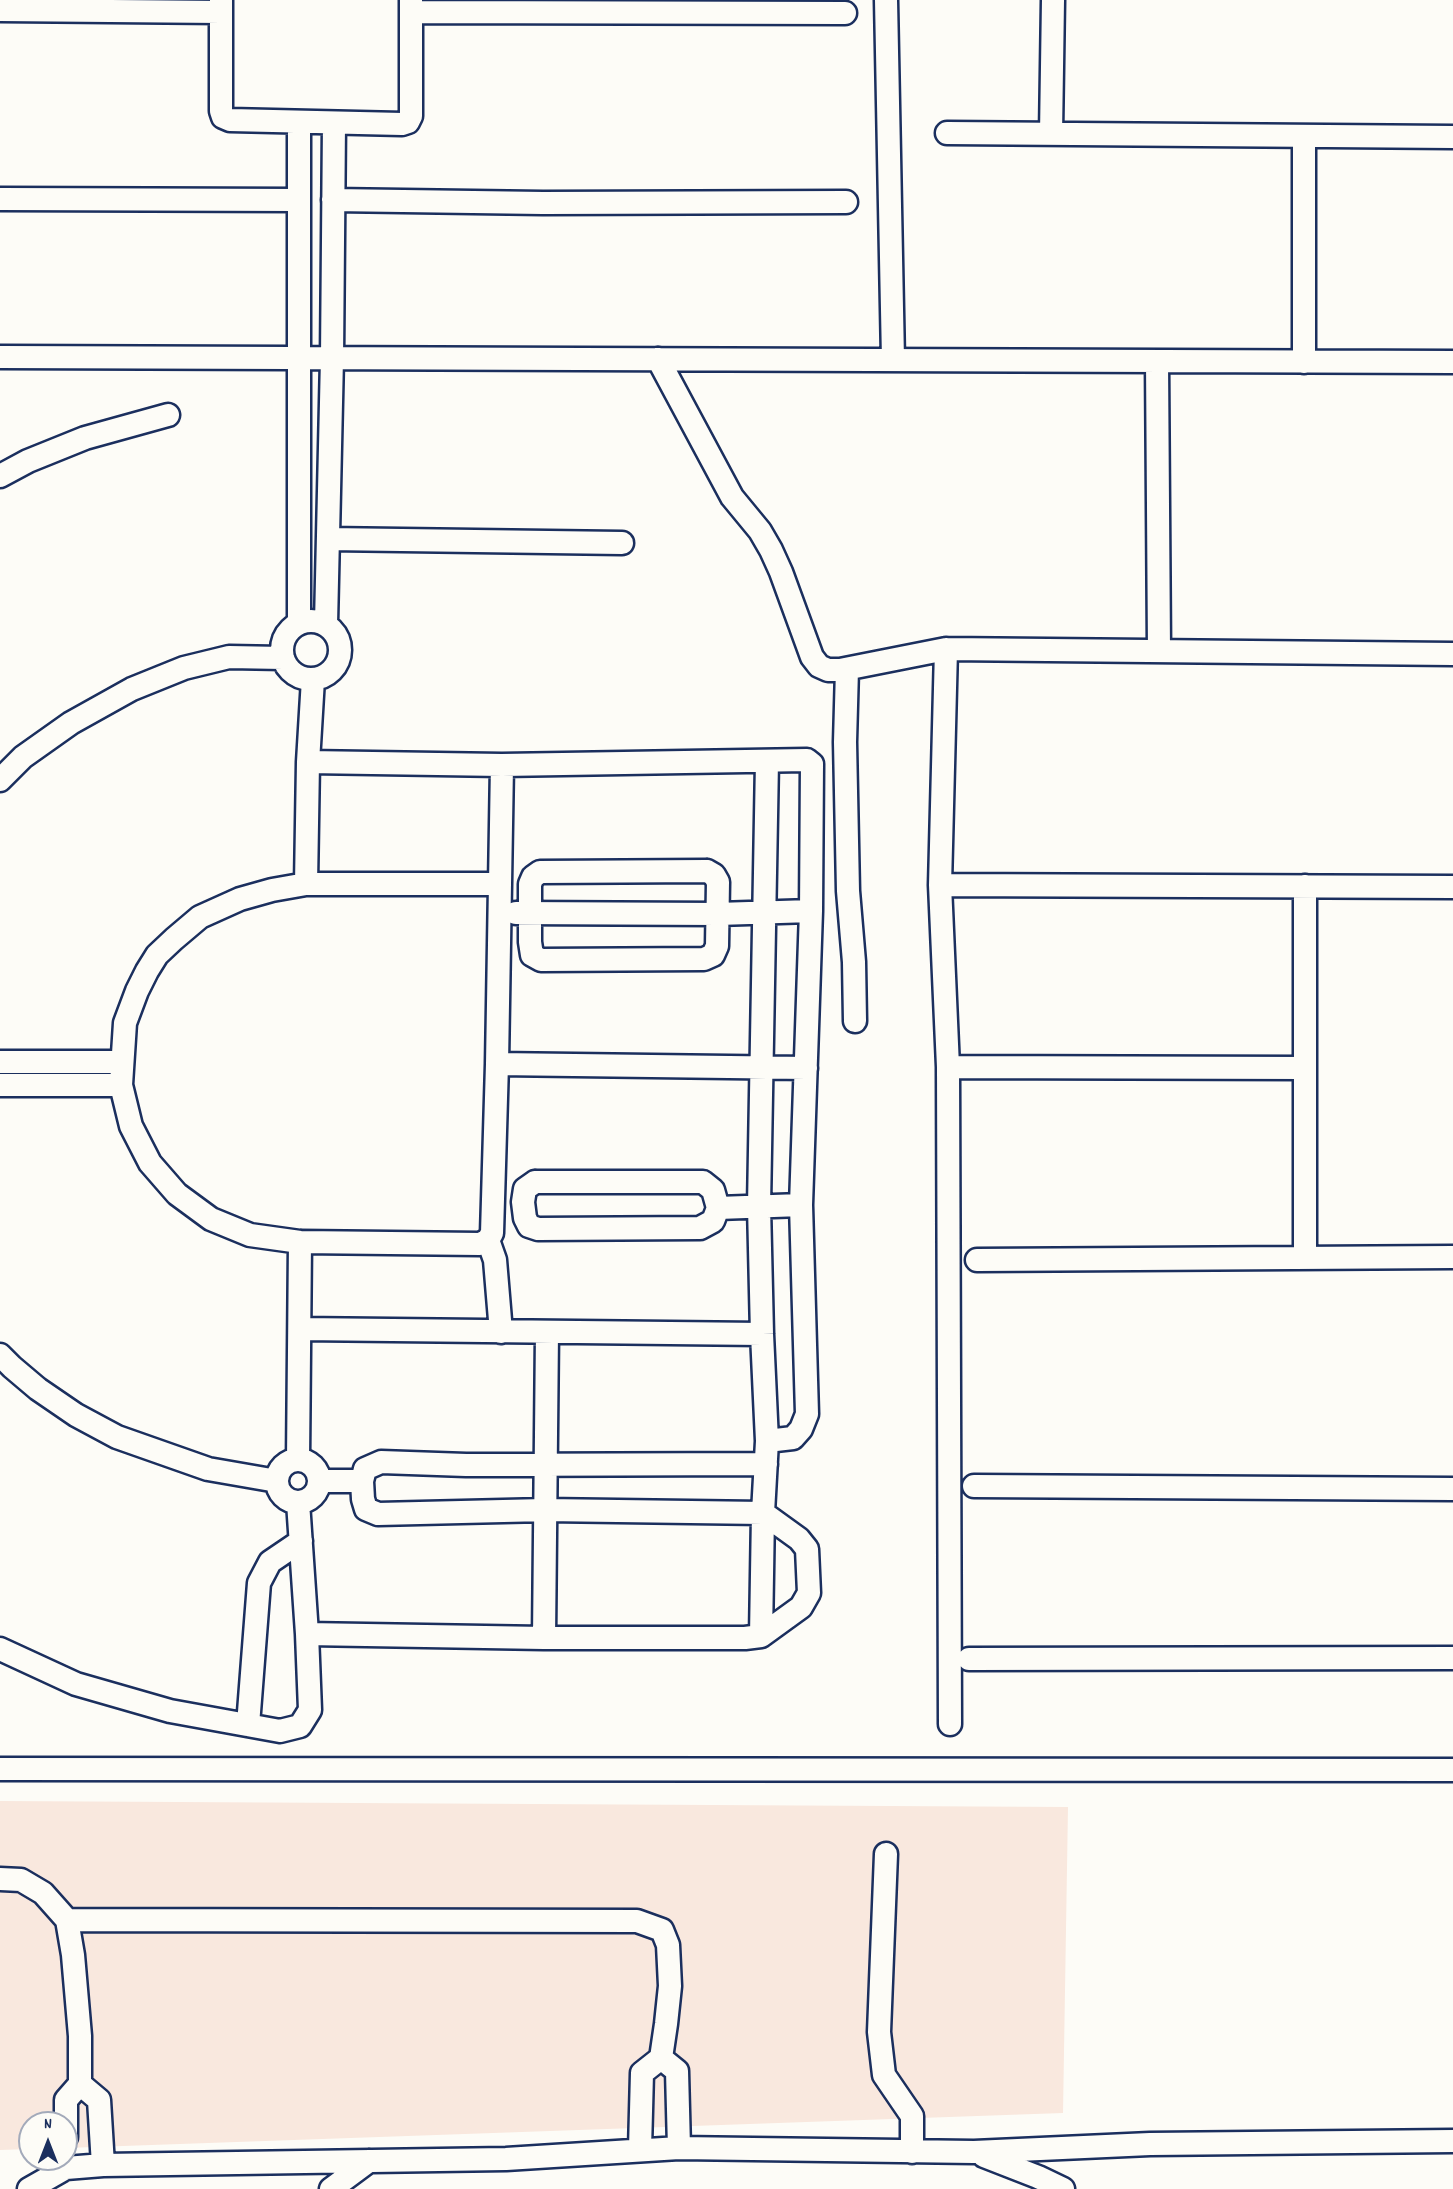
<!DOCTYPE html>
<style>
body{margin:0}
#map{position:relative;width:1453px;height:2189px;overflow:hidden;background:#fdfcf7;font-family:Dekko,sans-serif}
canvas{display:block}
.north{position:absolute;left:18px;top:2111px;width:60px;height:60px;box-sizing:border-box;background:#fdfcf7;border:2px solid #a3aaba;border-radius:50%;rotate:0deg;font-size:16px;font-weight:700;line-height:24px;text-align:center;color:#1b2f5e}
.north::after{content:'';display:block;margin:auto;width:21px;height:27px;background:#1b2f5e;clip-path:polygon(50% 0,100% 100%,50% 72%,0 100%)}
</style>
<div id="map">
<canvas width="1453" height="2189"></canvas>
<div class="north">N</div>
</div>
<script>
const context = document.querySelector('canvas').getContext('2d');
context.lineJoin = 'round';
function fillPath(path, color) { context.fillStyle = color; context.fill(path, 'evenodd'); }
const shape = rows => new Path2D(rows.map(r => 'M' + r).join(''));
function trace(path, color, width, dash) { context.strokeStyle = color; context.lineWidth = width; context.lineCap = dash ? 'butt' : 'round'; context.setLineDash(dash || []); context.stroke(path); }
fillPath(shape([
 [0,1801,1068,1807,1063,2113,66,2148,66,2123,30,2123,30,2149,0,2150]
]), '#f9e8de');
const minor = shape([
 [221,0,221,111,223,117,230,120,402,124,408,122,411,116,411,0],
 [886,0,893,360],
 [0,10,221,12],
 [411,12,845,13],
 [947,133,1453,137],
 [1051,134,1053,0],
 [1304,136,1304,362],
 [0,199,298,200],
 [333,200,543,203,846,202],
 [0,357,1453,362],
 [658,359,732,497,760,531,771,550,781,572,812,657,819,666,828,670,840,670,946,649,1453,654],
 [1157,361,1159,651],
 [0,476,28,461,85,438,168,415],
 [328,539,622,543],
 '282 650a29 29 0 1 1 58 0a29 29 0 1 1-58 0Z',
 [299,623,299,123],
 [326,624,332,358,334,123],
 [946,649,940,885,948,1067,1305,1068],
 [847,669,845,742,848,891,854,962,855,1021],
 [308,762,502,765,807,760,812,764,811,911,801,1205,807,1414,801,1429,793,1438,767,1441],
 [0,780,23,757,71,723,132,689,184,668,229,657,283,658],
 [707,871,714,875,718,882,717,946,713,955,704,959,541,960,532,955,530,942,530,884,533,877,540,872,707,871],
 [306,884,308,762,313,679],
 [500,884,306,884,272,890,240,899,200,917,174,939,157,955,147,971,137,991,125,1023,121,1085,131,1126,150,1163,177,1194,211,1219,250,1235,300,1242,480,1244,488,1240,492,1233,497,1064,500,884,502,765],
 [940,885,1453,887],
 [1305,886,1305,1258],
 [516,913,718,914,811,911],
 [0,1062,121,1062],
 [497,1064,806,1068],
 [948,1067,950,1724],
 [0,1085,121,1085],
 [535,1182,703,1182,713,1190,718,1208,713,1221,700,1228,538,1229,529,1226,525,1218,523,1202,525,1189,535,1182],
 [718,1208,801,1205],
 [488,1240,495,1260,501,1332],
 [977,1260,1453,1257],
 [300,1329,762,1334],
 [0,1355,12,1367,38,1389,76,1415,117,1437,208,1469,277,1481],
 '277 1481a21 21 0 1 1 42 0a21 21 0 1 1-42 0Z',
 [298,1460,300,1242],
 [320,1481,362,1481],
 [974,1486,1453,1489],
 [307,1634,544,1638,745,1638,761,1636,801,1607,809,1593,807,1549,799,1539,763,1513,545,1510,378,1514,366,1509,363,1499,362,1481,365,1469,381,1462,466,1465,766,1464],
 [761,1636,763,1513,767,1441,762,1334,759,1206,767,761],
 [544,1638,547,1332],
 [0,1649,76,1684,170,1711,280,1731,300,1726,310,1710,307,1634,298,1502],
 [969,1659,1453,1658],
 [248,1725,259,1583,270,1562,301,1541],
 [0,1769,1453,1770],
 [886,1854,879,2032,884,2075,912,2116,912,2152],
 [0,1879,21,1880,43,1893,67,1920,73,1955,80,2036,80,2084,66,2100,66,2137],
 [67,1920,637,1921,662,1930,668,1945,670,1986,666,2024,661,2058,642,2073,640,2149],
 [661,2058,677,2071,679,2148],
 [80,2084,99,2100,103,2165],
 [984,2156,1038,2177,1063,2189],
 [29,2189,66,2168,103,2165,506,2159,679,2148,974,2152,1150,2144,1453,2141],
 [331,2189,369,2161]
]);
trace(minor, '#1b2f5e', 27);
trace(minor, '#fdfcf7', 22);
</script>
